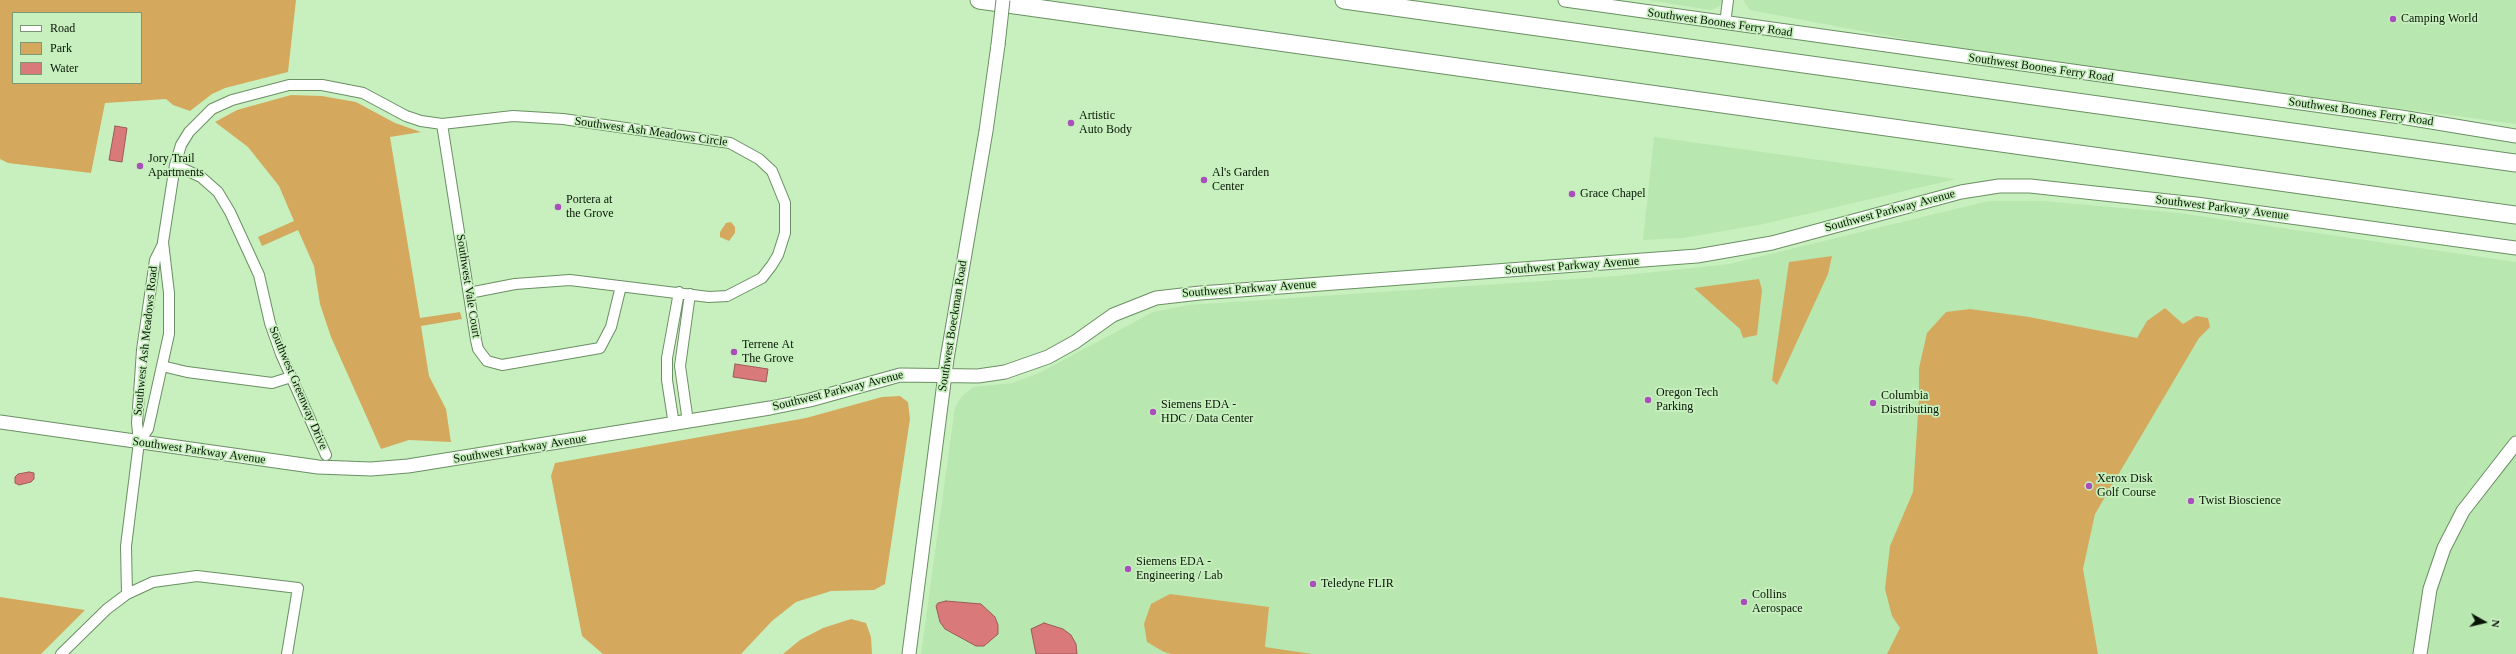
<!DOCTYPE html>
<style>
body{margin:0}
#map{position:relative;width:2516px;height:654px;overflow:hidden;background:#c8f0bf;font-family:"Times New Roman",serif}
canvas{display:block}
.legend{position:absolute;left:12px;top:12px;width:130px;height:72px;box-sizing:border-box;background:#c8f0bf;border:1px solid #7b9875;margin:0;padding:5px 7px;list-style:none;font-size:12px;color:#071505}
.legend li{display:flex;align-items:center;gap:8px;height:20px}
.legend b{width:20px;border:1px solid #7b9875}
.north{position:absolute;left:2464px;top:602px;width:40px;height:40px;-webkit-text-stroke:3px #c8f0bf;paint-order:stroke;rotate:98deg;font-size:11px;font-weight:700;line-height:16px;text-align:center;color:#071505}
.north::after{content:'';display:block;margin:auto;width:14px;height:18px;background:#071505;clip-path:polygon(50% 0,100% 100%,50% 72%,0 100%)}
</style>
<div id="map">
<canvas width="2516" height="654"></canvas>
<ul class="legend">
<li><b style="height:5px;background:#fff"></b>Road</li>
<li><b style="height:11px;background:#d4a95d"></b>Park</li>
<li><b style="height:11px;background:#da797a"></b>Water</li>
</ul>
<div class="north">N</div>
</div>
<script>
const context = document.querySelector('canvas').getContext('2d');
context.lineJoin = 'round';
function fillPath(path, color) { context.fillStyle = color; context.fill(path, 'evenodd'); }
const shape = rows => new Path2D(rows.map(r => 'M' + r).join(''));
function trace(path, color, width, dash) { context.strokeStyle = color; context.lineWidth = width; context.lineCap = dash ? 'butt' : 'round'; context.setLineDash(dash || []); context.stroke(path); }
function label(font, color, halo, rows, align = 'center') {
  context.font = font + ' "Times New Roman",serif'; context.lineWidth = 3.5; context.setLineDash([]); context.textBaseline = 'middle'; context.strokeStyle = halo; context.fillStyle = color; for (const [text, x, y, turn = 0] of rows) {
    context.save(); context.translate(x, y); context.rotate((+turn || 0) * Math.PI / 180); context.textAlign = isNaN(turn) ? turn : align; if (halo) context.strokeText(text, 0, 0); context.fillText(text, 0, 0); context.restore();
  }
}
fillPath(shape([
 [1648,0,1724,0,1720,6,1711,10],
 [1743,0,2516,0,2516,124,1963,50,1750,10],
 [1654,137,1655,137,1956,179,1764,224,1683,238,1643,240],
 [1988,201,2044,201,2179,213,2516,262,2516,654,921,654,955,407,962,396,973,387,1012,383,1039,373,1153,312,1188,305,1617,276,1729,264]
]), '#b9e7b0');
fillPath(shape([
 [0,0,296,0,288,72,225,88,212,94,190,111,173,105,166,99,105,103,91,173,8,163,0,159],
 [13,13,141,13,141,83,13,83],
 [291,95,322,96,356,102,395,123,421,132,390,137,420,318,460,312,462,319,421,326,429,376,446,409,451,442,409,440,381,449,331,337,320,304,314,266,298,230,262,246,258,237,294,221,279,186,248,147,215,122,237,110],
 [731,222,735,227,735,233,729,241,720,237,720,232,726,223],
 [1832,256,1828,274,1777,385,1772,380,1789,262],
 [1759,279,1762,290,1757,335,1743,338,1740,329,1694,288],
 [2165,308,2183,324,2196,316,2208,318,2210,327,2199,338,2095,514,2083,569,2098,654,1887,654,1900,628,1892,616,1885,589,1890,546,1913,492,1919,398,1919,368,1927,333,1946,312,1970,309,2029,317,2137,338,2147,321],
 [900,396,908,402,910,419,885,584,874,590,831,591,796,602,772,621,741,654,603,654,582,636,551,476,555,463,806,418,882,397],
 [1170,594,1269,607,1265,647,1312,654,1171,654,1164,652,1147,642,1144,624,1151,604],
 [0,597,85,610,41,654,0,654],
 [851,619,866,623,871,637,872,654,783,654,800,640,823,628]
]), '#d4a95d');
const water = shape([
 [115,126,127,128,122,162,109,160,115,126],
 [735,364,768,369,766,382,733,377,735,364],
 [29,472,34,473,34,479,31,482,19,485,15,483,15,477,18,474,29,472],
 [946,601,981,604,995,617,998,625,998,634,984,646,976,646,945,629,940,622,936,606,938,603,946,601],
 [1044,623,1063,629,1071,635,1076,644,1077,654,1036,654,1031,629,1044,623]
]);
fillPath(water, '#da797a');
trace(water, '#9b5b57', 1);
const street = shape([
 [1725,24,1728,0],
 [442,124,476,340,478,349,487,361,502,365,600,348,611,327,621,286],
 [175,165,201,177,218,192,230,212,259,275,270,323,281,354,326,455],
 [162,366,187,372,272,383,291,377],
 [688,422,680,366,690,294],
 [674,425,667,380,667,358,679,292],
 [139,442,148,429,169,334,169,293,163,242,175,165,181,145,189,132,212,109,232,100,289,85,322,85,363,93,406,116,421,121,442,124,513,116,563,119,730,143,759,159,772,171,785,203,785,233,778,255,772,265,762,278,727,296,709,297,570,280,515,284,469,293],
 [127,594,126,546,139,442,137,423,142,350,155,260,163,244],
 [61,654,107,609,127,594,153,582,197,576,298,588,287,654]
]);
const secondary = shape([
 [1565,0,2401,117,2516,136],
 [0,422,318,467,371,469,408,466,770,408,810,400,900,375,978,376,1005,372,1048,357,1075,342,1113,315,1156,298,1200,293,1697,256,1772,243,1961,192,1999,186,2030,186,2196,204,2516,248],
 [909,654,947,359,986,131,998,45],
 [2420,654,2430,589,2444,548,2463,511,2516,443]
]);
const highway = shape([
 [979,0,2516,215],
 [1344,0,2516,163]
]);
trace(street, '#6a8f63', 12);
trace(secondary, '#6a8f63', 15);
trace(highway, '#6a8f63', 19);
trace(street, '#fff', 10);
trace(secondary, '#fff', 13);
trace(highway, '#fff', 17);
const secondaryBridge = shape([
 [998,45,1003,0]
]);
trace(secondaryBridge, '#6a8f63', 15, []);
trace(secondaryBridge, '#fff', 13);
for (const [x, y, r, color] of [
 [2393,19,4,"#a84fbb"],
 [1071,123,4,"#a84fbb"],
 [140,166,4,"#a84fbb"],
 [1204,180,4,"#a84fbb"],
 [1572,194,4,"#a84fbb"],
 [558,207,4,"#a84fbb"],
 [734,352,4,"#a84fbb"],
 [1648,400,4,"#a84fbb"],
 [1873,403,4,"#a84fbb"],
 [1153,412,4,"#a84fbb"],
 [2089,486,4,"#a84fbb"],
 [2191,501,4,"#a84fbb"],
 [1128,569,4,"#a84fbb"],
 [1313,584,4,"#a84fbb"],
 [1744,602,4,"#a84fbb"]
]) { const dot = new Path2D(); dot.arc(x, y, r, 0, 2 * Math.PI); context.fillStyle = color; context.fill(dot); trace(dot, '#c8f0bf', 1.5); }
label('12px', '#071505', '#c8f0bf', [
 ["Camping World",2401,19],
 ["Artistic",1079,116],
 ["Auto Body",1079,130],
 ["Jory Trail",148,159],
 ["Apartments",148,173],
 ["Al's Garden",1212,173],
 ["Center",1212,187],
 ["Grace Chapel",1580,194],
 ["Portera at",566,200],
 ["the Grove",566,214],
 ["Terrene At",742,345],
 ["The Grove",742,359],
 ["Oregon Tech",1656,393],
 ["Parking",1656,407],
 ["Columbia",1881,396],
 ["Distributing",1881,410],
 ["Siemens EDA -",1161,405],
 ["HDC / Data Center",1161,419],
 ["Xerox Disk",2097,479],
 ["Golf Course",2097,493],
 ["Twist Bioscience",2199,501],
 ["Siemens EDA -",1136,562],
 ["Engineering / Lab",1136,576],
 ["Teledyne FLIR",1321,584],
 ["Collins",1752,595],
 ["Aerospace",1752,609]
], 'left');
label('12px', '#071505', '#c8f0bf', [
 ["Southwest Boones Ferry Road",1720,23,8],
 ["Southwest Boones Ferry Road",2041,68,8],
 ["Southwest Boones Ferry Road",2361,112,8],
 ["Southwest Ash Meadows Circle",651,132,8],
 ["Southwest Parkway Avenue",2222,208,7],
 ["Southwest Parkway Avenue",1890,211,-15],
 ["Southwest Parkway Avenue",1572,266,-4],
 ["Southwest Vale Court",468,286,81],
 ["Southwest Parkway Avenue",1249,289,-4],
 ["Southwest Boeckman Road",953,326,-81],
 ["Southwest Ash Meadows Road",146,341,-84],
 ["Southwest Greenway Drive",298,388,67],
 ["Southwest Parkway Avenue",838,391,-14],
 ["Southwest Parkway Avenue",520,449,-9],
 ["Southwest Parkway Avenue",199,451,8]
]);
</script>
